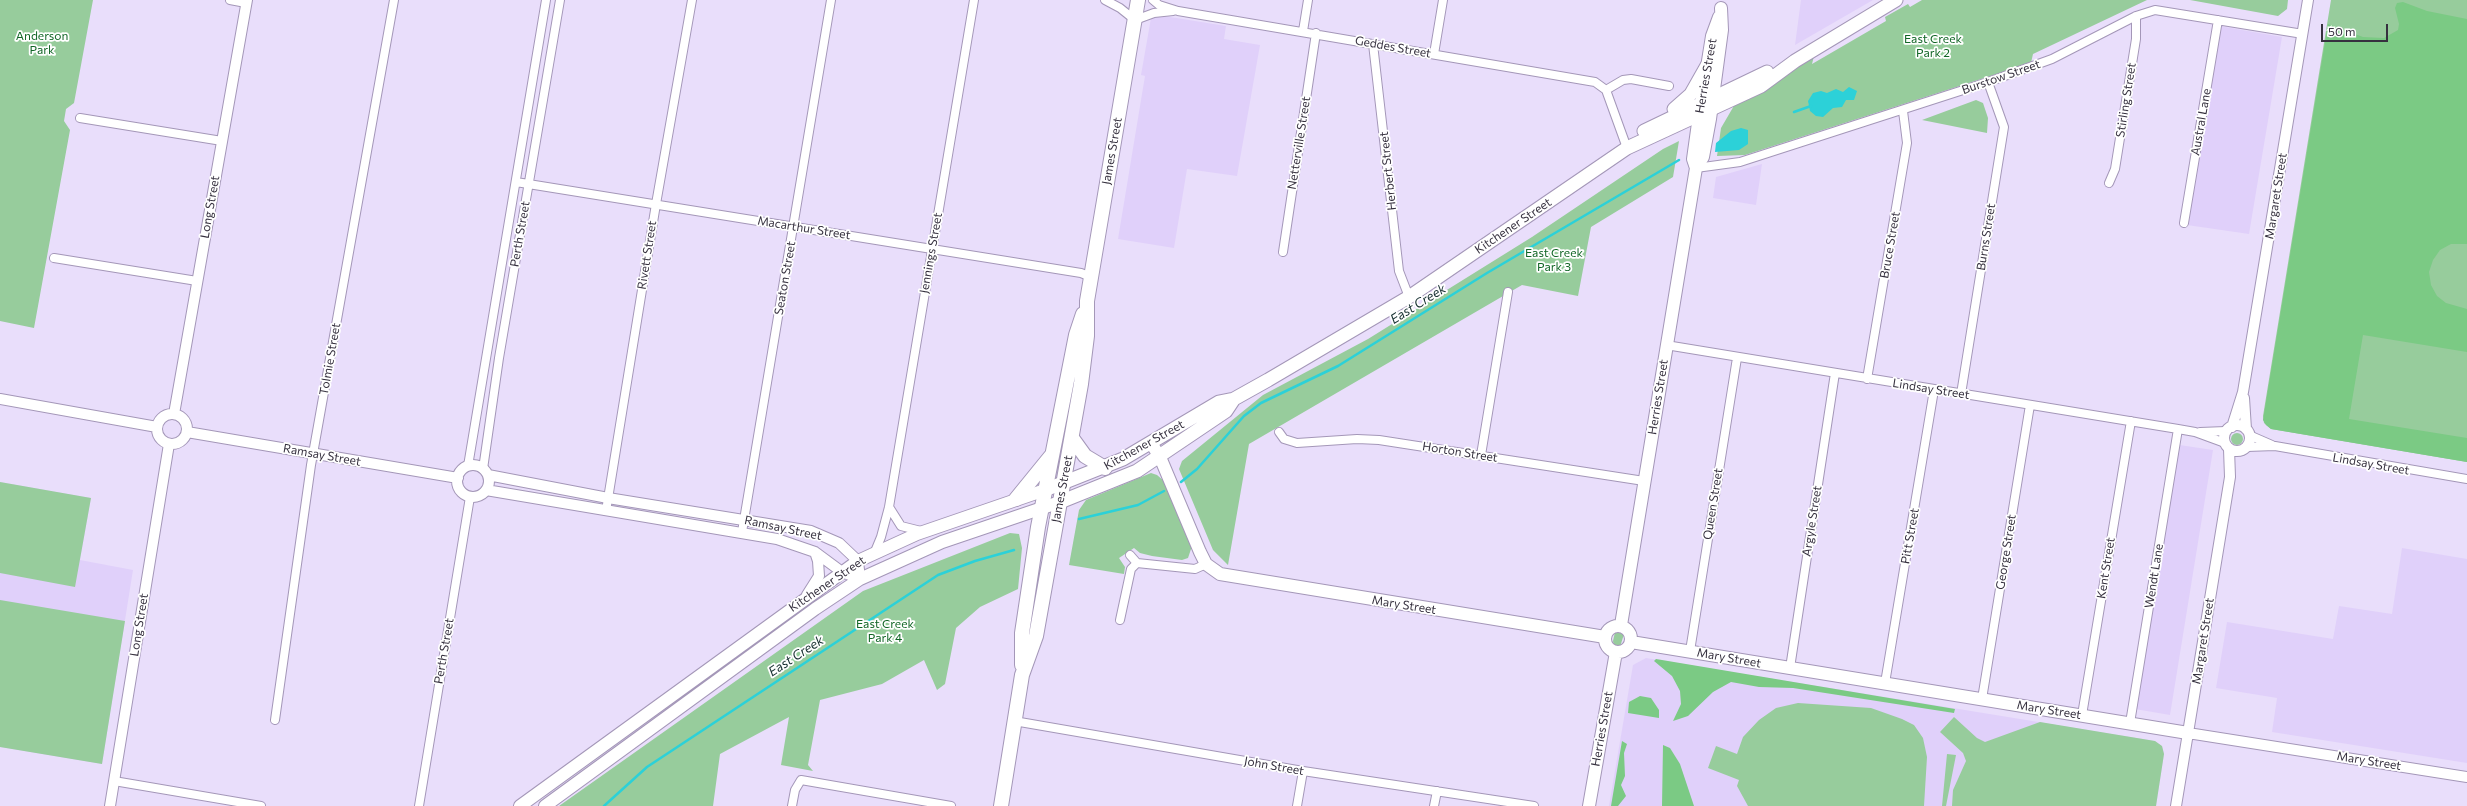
<!DOCTYPE html>
<style>
body{margin:0}
#map{position:relative;width:2467px;height:806px;overflow:hidden;background:#e9defb;font-family:Commissioner,sans-serif}
canvas{display:block}
.scale{position:absolute;left:2321px;top:24px;width:67px;height:18px;box-sizing:border-box;border:2px solid #36313f;border-top:0;padding-left:5px;font-size:12px;line-height:14px;white-space:nowrap;color:#36313f;-webkit-text-stroke:3px #fff;paint-order:stroke}
</style>
<div id="map">
<canvas width="2467" height="806"></canvas>
<div class="scale">50 m</div>
</div>
<script>
const context = document.querySelector('canvas').getContext('2d');
context.lineJoin = 'round';
function fillPath(path, color) { context.fillStyle = color; context.fill(path, 'evenodd'); }
const shape = rows => new Path2D(rows.map(r => 'M' + r).join(''));
function trace(path, color, width, dash) { context.strokeStyle = color; context.lineWidth = width; context.lineCap = dash ? 'butt' : 'round'; context.setLineDash(dash || []); context.stroke(path); }
function label(font, color, halo, rows, align = 'center') {
  context.font = font + ' Commissioner,sans-serif'; context.lineWidth = 3.5; context.setLineDash([]); context.textBaseline = 'middle'; context.strokeStyle = halo; context.fillStyle = color; for (const [text, x, y, turn = 0] of rows) {
    context.save(); context.translate(x, y); context.rotate((+turn || 0) * Math.PI / 180); context.textAlign = isNaN(turn) ? turn : align; if (halo) context.strokeText(text, 0, 0); context.fillText(text, 0, 0); context.restore();
  }
}
fillPath(shape([
 [1801,0,1873,0,1795,45],
 [1158,15,1226,26,1224,39,1260,45,1237,176,1187,169,1174,248,1118,239,1145,76,1141,75,1151,18],
 [2219,26,2282,37,2249,234,2187,225],
 [1762,164,1756,205,1713,198,1716,177],
 [2173,444,2213,450,2170,715,2135,709],
 [0,482,91,498,80,560,133,570,102,764,0,747],
 [2402,548,2467,559,2467,763,2272,732,2277,698,2216,688,2227,622,2333,639,2339,606,2392,614],
 [1646,658,2155,741,2162,746,2164,754,2156,806,1609,806,1633,665]
]), '#e0d0fa');
fillPath(shape([
 [0,0,93,0,74,103,66,109,64,121,70,130,34,328,0,321],
 [1922,0,2147,0,2033,54,2031,63,1745,155,1717,156,1721,128,1735,104,1814,56,1812,64,1886,21,1885,17,1908,4,1910,7],
 [2190,0,2288,0,2287,9,2278,16],
 [2331,0,2467,0,2467,462,2271,429,2264,423,2263,416],
 [1976,100,1983,103,1988,118,1987,133,1922,120],
 [1679,141,1673,177,1591,227,1578,296,1522,285,1249,444,1228,565,1213,550,1179,469,1182,461,1263,395,1368,339,1532,237,1663,149],
 '2231 439a6 6 0 1 1 12 0a6 6 0 1 1-12 0Z',
 [1151,473,1157,475,1164,481,1192,546,1188,558,1182,560,1152,556,1140,553,1134,548,1119,558,1125,567,1124,574,1069,565,1079,510,1086,500],
 [0,482,91,498,75,587,0,573],
 [1010,533,1019,534,1022,548,1018,589,980,607,956,628,945,684,937,690,924,660,882,684,820,700,808,765,813,771,781,765,789,717,720,754,713,806,559,806,863,591],
 [0,600,125,621,102,764,0,747],
 [1618,630,1624,634,1620,647,1614,646,1613,641,1615,632],
 [1798,703,1871,708,1902,719,1914,725,1923,738,1927,757,1924,806,1748,806,1737,786,1739,780,1708,768,1716,746,1737,754,1743,737,1759,720,1776,708],
 [1954,717,1977,738,1985,742,2040,722,2155,741,2162,746,2164,754,2156,806,1952,806,1953,790,1966,761,1963,753,1940,732],
 [1947,754,1956,755,1946,806,1942,806]
]), '#97cc9c');
fillPath(shape([
 [2403,2,2427,11,2467,19,2467,244,2451,244,2440,250,2433,260,2429,272,2431,285,2437,296,2446,303,2467,309,2467,352,2363,335,2349,419,2467,438,2467,462,2271,429,2266,425,2263,420,2328,24,2363,37,2384,38,2398,30,2399,24,2395,8,2397,3],
 [1656,659,1955,709,1954,713,1793,688,1759,687,1731,682,1713,692,1688,716,1673,721,1681,704,1680,691,1672,676,1654,661],
 [1640,696,1651,698,1659,710,1659,718,1628,713,1629,702],
 [1622,741,1627,744,1624,753,1625,776,1621,785,1626,796,1618,806,1611,806],
 [1663,745,1670,748,1680,764,1694,806,1662,806]
]), '#7bca84');
fillPath(shape([
 [1849,87,1857,91,1854,100,1846,100,1842,107,1833,108,1823,117,1816,116,1810,111,1808,101,1813,93,1821,91,1827,93,1836,89,1843,92],
 [1741,128,1748,130,1748,144,1739,150,1715,152,1716,143,1731,131]
]), '#2cd1d8');
trace(shape([
 [1794,112,1811,106],
 [1181,482,1197,469,1244,416,1261,403,1338,366,1487,273,1679,160],
 [1079,519,1138,505,1164,491],
 [604,806,647,767,938,575,975,561,1014,550]
]), '#2cd1d8', 2.5);
const minor = shape([
 [230,0,246,3],
 [1105,0,1120,8,1135,20,1154,13,1173,11],
 [1153,0,1159,5,1178,11,1595,82,1606,90,1627,148],
 [1303,31,1308,0],
 [1373,44,1399,271,1409,297],
 [1434,54,1443,0],
 [1606,90,1623,80,1631,79,1669,86],
 [80,118,222,141],
 [1696,168,1740,162,1988,82,2052,59,2136,16,2155,10,2303,34],
 [516,182,1081,273,1091,277],
 [2109,183,2115,169,2136,39,2136,16],
 [2184,223,2218,20],
 [1283,252,1316,33],
 [54,258,197,281],
 [1666,345,2178,429,2195,432,2225,443],
 [1867,379,1907,143,1903,111],
 [1961,394,2004,127,1988,82],
 [1279,432,1284,439,1297,443,1357,439,1379,440,1644,481],
 [2200,432,2226,431],
 [2249,435,2272,445],
 [2247,447,2275,446,2467,479],
 [1481,455,1508,292],
 [468,466,546,0],
 [483,469,499,358,560,0],
 [889,507,901,526,921,531],
 [606,511,656,204,692,0],
 [742,532,831,0],
 [874,554,881,537,889,507,974,0],
 [1130,555,1137,563,1195,569,1206,564],
 [1120,620,1131,569,1137,563],
 [1690,651,1737,358],
 [1790,668,1835,373],
 [1885,683,1934,390],
 [1982,699,2030,405],
 [2082,715,2131,421],
 [275,720,311,465,394,0],
 [1014,721,1303,771,1534,806],
 [2130,723,2178,429],
 [114,781,261,806],
 [419,806,470,497],
 [792,806,795,790,801,780,951,806],
 [1297,806,1303,771],
 [1434,806,1437,791]
]);
const tertiary = shape([
 [2244,398,2246,429],
 [0,399,157,427],
 [174,414,247,0],
 '157 429a15 15 0 1 1 30 0a15 15 0 1 1-30 0Z',
 '2224 438a13 13 0 1 1 26 0a13 13 0 1 1-26 0Z',
 [2232,427,2243,392,2308,0],
 [187,432,458,478],
 '457 481a16 16 0 1 1 32 0a16 16 0 1 1-32 0Z',
 [486,490,777,539,815,552,842,572,860,579,858,561,839,543,811,531,608,498,488,475],
 [807,595,819,576,818,561,815,552],
 [2188,733,2467,777],
 [110,806,169,444],
 [2176,806,2230,477,2229,449]
]);
const secondary = shape([
 [1696,168,1693,159,1698,123,1712,36,1719,17],
 [1151,443,1160,457,1200,552,1206,564,1220,574,1605,637],
 [1621,625,1696,168,1703,157,1710,119,1722,30,1721,8],
 '1605 639a13 13 0 1 1 26 0a13 13 0 1 1-26 0Z',
 [1631,642,2188,733],
 [520,806,858,561,917,534,1045,490],
 [545,806,815,609,860,579,942,542,1060,502],
 [1589,806,1616,652]
]);
const primary = shape([
 [1674,109,1691,94,1708,64],
 [1644,131,1767,72],
 [1045,490,1123,459,1219,402,1234,399,1268,380,1409,297,1627,148,1761,86,1795,61,1896,0],
 [1060,502,1137,471,1226,411,1234,399]
]);
const trunk = shape([
 [1072,438,1085,456,1105,468],
 [1016,499,1051,456],
 [1022,665,1022,633,1038,527,1076,335,1083,314],
 [1001,806,1022,675,1036,636,1081,384,1087,336,1087,301,1138,0]
]);
trace(minor, '#a497b8', 10);
trace(tertiary, '#a497b8', 12);
trace(secondary, '#a497b8', 14);
trace(primary, '#a497b8', 15);
trace(trunk, '#a497b8', 16);
trace(minor, '#fff', 8);
trace(tertiary, '#fff', 10);
trace(secondary, '#fff', 12);
trace(primary, '#fff', 13);
trace(trunk, '#fff', 14);
label('12px', '#116626', '#fff', [
 ["Anderson",42,36],
 ["Park",42,50],
 ["East Creek",1933,39],
 ["Park 2",1933,53],
 ["East Creek",1554,253],
 ["Park 3",1554,267],
 ["East Creek",885,624],
 ["Park 4",885,638]
]);
label('12px', '#36313f', '#fff', [
 ["Geddes Street",1393,47,10],
 ["Herries Street",1706,76,-80],
 ["Burstow Street",2001,77,-19],
 ["Stirling Street",2126,100,-81],
 ["Austral Lane",2201,122,-80],
 ["Netterville Street",1299,143,-81],
 ["James Street",1112,151,-80],
 ["Herbert Street",1388,171,-96],
 ["Margaret Street",2276,196,-81],
 ["Long Street",210,207,-80],
 ["Kitchener Street",1513,226,-34],
 ["Macarthur Street",804,228,9],
 ["Perth Street",520,234,-80],
 ["Burns Street",1986,237,-81],
 ["Bruce Street",1890,245,-80],
 ["Jennings Street",931,253,-80],
 ["Rivett Street",647,255,-81],
 ["Seaton Street",785,278,-80],
 ["Tolmie Street",330,359,-80],
 ["Lindsay Street",1931,389,9],
 ["Herries Street",1658,397,-81],
 ["Kitchener Street",1144,445,-29],
 ["Horton Street",1460,452,9],
 ["Ramsay Street",322,455,10],
 ["Lindsay Street",2371,464,10],
 ["James Street",1062,489,-79],
 ["Queen Street",1713,504,-81],
 ["Argyle Street",1812,521,-81],
 ["Ramsay Street",783,528,12],
 ["Pitt Street",1910,536,-80],
 ["George Street",2006,552,-81],
 ["Kent Street",2106,568,-81],
 ["Wendt Lane",2154,576,-81],
 ["Kitchener Street",827,584,-34],
 ["Mary Street",1404,605,9],
 ["Long Street",139,625,-81],
 ["Margaret Street",2203,641,-81],
 ["Perth Street",444,651,-80],
 ["Mary Street",1729,658,10],
 ["Mary Street",2049,710,9],
 ["Herries Street",1602,729,-80],
 ["Mary Street",2369,761,9],
 ["John Street",1274,766,10]
]);
label('italic 13px', '#162f30', '#fff', [
 ["East Creek",1418,304,-32],
 ["East Creek",796,656,-33]
]);
</script>
